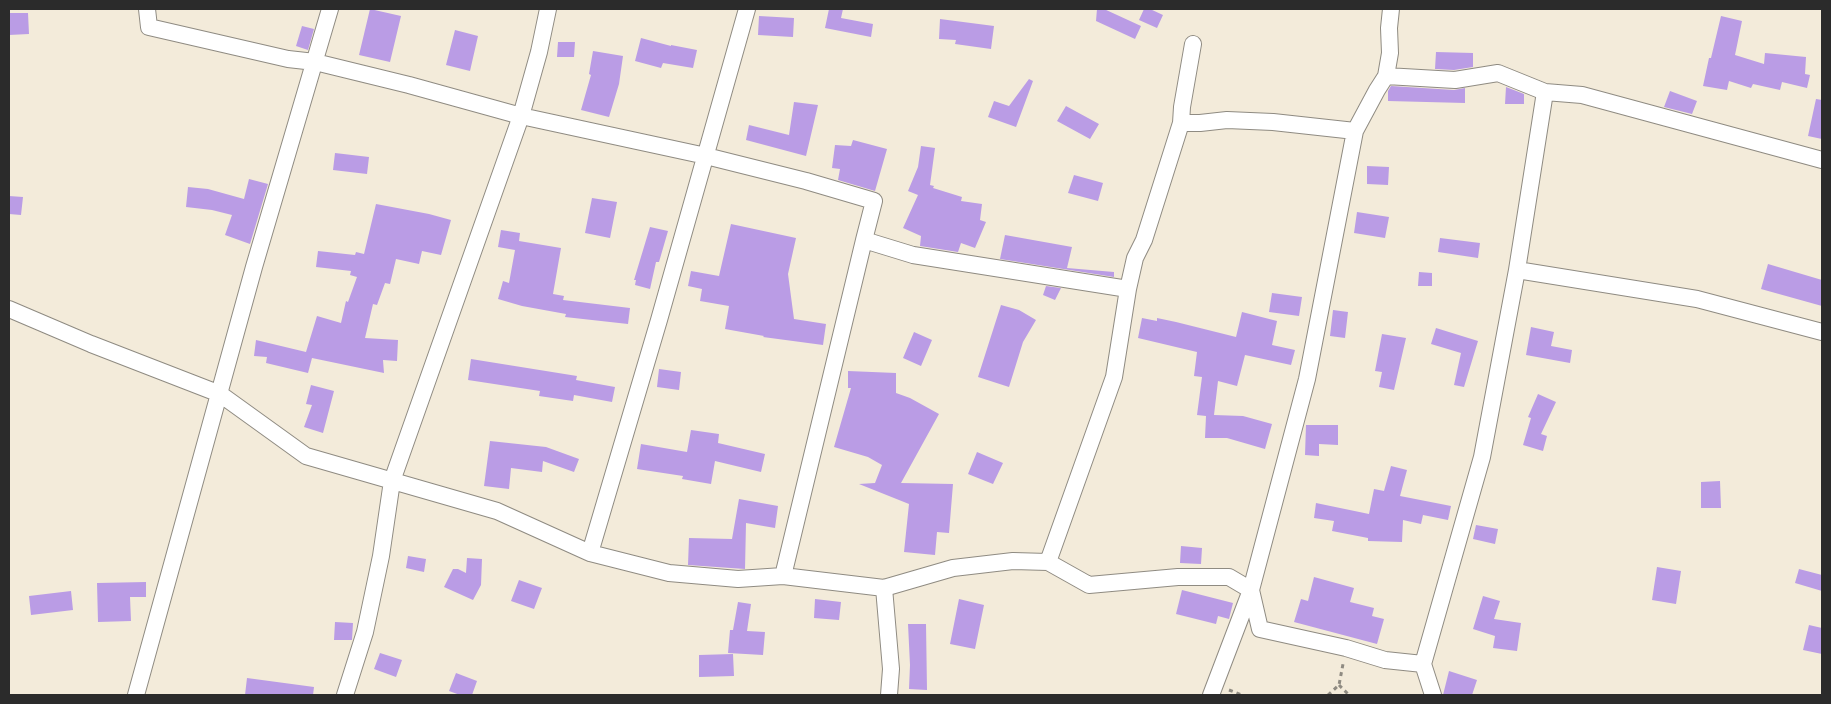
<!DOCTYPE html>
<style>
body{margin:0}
#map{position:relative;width:1831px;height:704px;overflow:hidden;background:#f3ebda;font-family:"Playpen Sans",sans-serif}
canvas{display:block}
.frame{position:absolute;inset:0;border:10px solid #2b2b2b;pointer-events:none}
</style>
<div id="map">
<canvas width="1831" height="704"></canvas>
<div class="frame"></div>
</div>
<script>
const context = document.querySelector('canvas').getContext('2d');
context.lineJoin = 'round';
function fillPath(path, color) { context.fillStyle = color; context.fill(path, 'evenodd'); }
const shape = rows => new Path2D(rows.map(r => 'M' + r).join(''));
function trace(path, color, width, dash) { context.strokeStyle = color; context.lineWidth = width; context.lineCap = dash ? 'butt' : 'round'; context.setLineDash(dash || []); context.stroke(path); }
fillPath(shape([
 [370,9,401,16,390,62,359,55],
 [829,9,843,9,841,18,873,24,871,37,825,28],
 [1097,9,1104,9,1141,26,1135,39,1096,21],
 [1144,9,1150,9,1163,15,1157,28,1139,20],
 [9,13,28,13,29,34,9,35],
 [759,16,794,18,793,37,758,35],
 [1721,16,1742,21,1735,55,1764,64,1765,53,1806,57,1805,74,1810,75,1807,88,1782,82,1780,90,1753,84,1751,88,1729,81,1727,90,1703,86,1709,58,1711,58],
 [940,19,994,26,991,49,955,44,956,40,939,39],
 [302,26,314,29,308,50,296,46],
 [455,30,478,36,470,71,446,65],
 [641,38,671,46,671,45,697,50,693,68,663,63,661,68,635,61],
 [558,42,575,42,574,57,557,57],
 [593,51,623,56,619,84,609,117,581,110,591,75,589,74],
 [1436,52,1473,53,1473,67,1454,70,1435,69],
 [1029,79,1033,81,1016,127,988,117,994,101,1009,106],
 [1391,86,1454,90,1465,88,1465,103,1388,101,1388,91],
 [1506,87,1524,94,1524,104,1505,104],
 [1670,91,1697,101,1692,114,1664,107],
 [1816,99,1822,100,1822,139,1808,136],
 [794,102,818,105,806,156,746,140,749,125,789,135],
 [1066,106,1099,124,1090,139,1057,121],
 [853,140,887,149,875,191,838,180,840,169,832,168,835,145,851,146],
 [921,146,935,148,930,185,934,186,933,188,962,197,961,201,982,204,980,220,986,222,975,248,961,243,958,252,920,246,921,236,903,228,918,195,908,191,918,167],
 [335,153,369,157,367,174,333,170],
 [1367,166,1389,167,1388,185,1367,184],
 [1074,175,1103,183,1098,201,1068,193],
 [249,179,268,184,250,244,225,235,232,215,212,210,186,207,188,187,208,189,244,199],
 [9,196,23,197,21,215,9,214],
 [592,198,617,202,610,238,585,233],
 [376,204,429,214,451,220,441,255,422,251,419,264,396,259,390,284,385,283,377,305,373,304,365,338,398,340,397,361,383,360,384,373,312,358,308,373,266,363,267,357,254,356,256,340,306,352,317,316,341,323,346,301,348,302,357,277,350,275,351,271,316,267,318,251,355,255,356,252,364,254],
 [1357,212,1389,217,1385,238,1354,233],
 [731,224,796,238,788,274,794,319,826,324,823,345,763,337,764,336,725,329,729,306,700,301,702,289,688,286,691,271,719,276],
 [650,227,668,231,659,262,656,262,650,289,635,285,636,280,634,280],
 [501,230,520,233,519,241,561,248,553,294,564,296,563,300,630,308,628,324,565,317,566,314,522,306,498,299,503,281,509,283,515,250,498,247],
 [1005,235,1072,247,1067,268,1114,272,1114,277,1000,259],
 [1440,238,1480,243,1478,258,1438,252],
 [1768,264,1822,280,1822,306,1761,289],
 [1419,272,1432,273,1432,286,1418,286],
 [1046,286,1061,288,1055,300,1043,295],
 [1272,293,1302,297,1299,316,1269,312],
 [1001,305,1019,310,1036,320,1023,342,1009,387,978,377],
 [1333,310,1348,312,1345,338,1330,336],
 [1242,312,1277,321,1272,345,1295,350,1291,365,1245,355,1237,386,1218,381,1214,415,1243,416,1272,424,1265,449,1227,438,1205,438,1206,416,1197,415,1202,377,1194,376,1197,352,1138,338,1142,318,1157,321,1157,318,1176,322,1236,337],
 [1531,327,1554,332,1551,346,1572,350,1570,363,1526,355],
 [1436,328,1478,341,1464,387,1454,385,1461,353,1431,344],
 [914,332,932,340,921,366,903,358],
 [1382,334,1406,338,1394,390,1379,387,1382,372,1375,371],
 [471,359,577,376,576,380,615,387,612,402,574,395,573,401,539,396,540,391,468,380],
 [659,369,681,372,679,390,657,387],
 [848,371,896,373,896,393,910,398,939,414,901,483,953,484,949,533,937,532,935,555,904,552,909,504,859,484,875,483,882,465,868,457,834,447,851,388,848,388],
 [311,385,334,391,323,433,304,427,312,405,306,404],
 [1538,394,1556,402,1541,434,1547,436,1543,451,1523,445,1531,418,1528,417],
 [1306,425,1338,425,1338,445,1319,444,1319,456,1305,455],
 [691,430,719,434,718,443,765,454,761,472,715,461,711,484,682,479,683,476,637,469,641,444,687,452],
 [490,441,546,447,579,459,574,472,543,461,542,472,511,468,509,489,484,486],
 [977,452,1003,463,993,484,968,474],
 [1391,466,1407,470,1400,496,1451,506,1448,520,1423,515,1421,524,1403,520,1402,542,1368,541,1368,538,1332,531,1334,521,1314,518,1316,503,1369,514,1374,489,1384,491],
 [1720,481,1721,508,1701,508,1701,482],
 [739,499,778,506,775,528,746,523,745,569,688,565,689,538,732,539],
 [1476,525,1498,529,1495,544,1473,539],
 [1181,546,1202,548,1201,564,1180,563],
 [408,556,426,559,424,572,406,568],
 [467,558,482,559,481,585,473,600,444,587,453,569,458,569,466,573],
 [1657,567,1681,571,1676,604,1652,600],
 [1799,569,1822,575,1822,591,1795,583],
 [1314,577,1354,588,1350,602,1374,608,1372,616,1384,619,1377,644,1294,622,1301,599,1308,601],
 [519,580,542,588,534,609,511,601],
 [146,582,146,597,130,597,131,621,98,622,97,583],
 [1182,590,1233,603,1229,619,1218,616,1216,624,1176,614],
 [71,591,73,610,31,615,29,596],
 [1483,596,1500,601,1494,619,1521,623,1517,651,1493,648,1495,636,1473,629],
 [815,599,841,602,839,620,814,618],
 [959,599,984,605,975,649,950,644],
 [738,602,751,604,747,631,765,632,763,655,728,653,730,630,733,630],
 [335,622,353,623,352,640,334,640],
 [908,624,926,624,927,690,909,689,910,665],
 [1809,625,1822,628,1822,654,1803,650],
 [380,653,402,660,396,677,374,669],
 [733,654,734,676,699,677,699,655],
 [1449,671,1477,680,1472,695,1443,695],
 [456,673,477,681,472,695,460,695,449,691],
 [247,678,314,687,313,695,245,695]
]), '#ba9ce5');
const street = shape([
 [147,9,149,27,288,59,315,62,409,85,521,116,706,156,806,181,874,201,864,240,913,255,1128,289],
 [1193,44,1182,107,1181,123,1200,123,1227,120,1273,122,1355,131],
 [1386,76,1455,80,1498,73,1545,92,1517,270,1482,457,1423,664,1433,695],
 [1545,92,1582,95,1822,160],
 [1517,270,1697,299,1822,332],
 [9,309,91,344,220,394,306,456,497,511,590,553,669,573,738,579,783,576,884,588,953,568,1013,561,1048,562,1114,377,1128,289,1135,258,1144,240,1181,123],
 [590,553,659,320,747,9],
 [1048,562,1089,585,1178,577,1229,577,1251,590,1260,629,1346,648,1385,660,1423,664],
 [783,576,864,240],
 [884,588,891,669,889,695],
 [136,695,254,267,330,9],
 [345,695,365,632,381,556,392,481,521,116,539,52,548,9],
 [1211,695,1251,590,1307,379,1355,131,1377,90,1386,76,1390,53,1389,28,1391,9]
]);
trace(street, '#8f8b82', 18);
trace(shape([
 [1339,685,1349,695],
 [1229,690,1242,695],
 [1328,695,1339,685,1343,664]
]), '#8f8b82', 3, [4, 4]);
trace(street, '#fff', 16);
</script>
